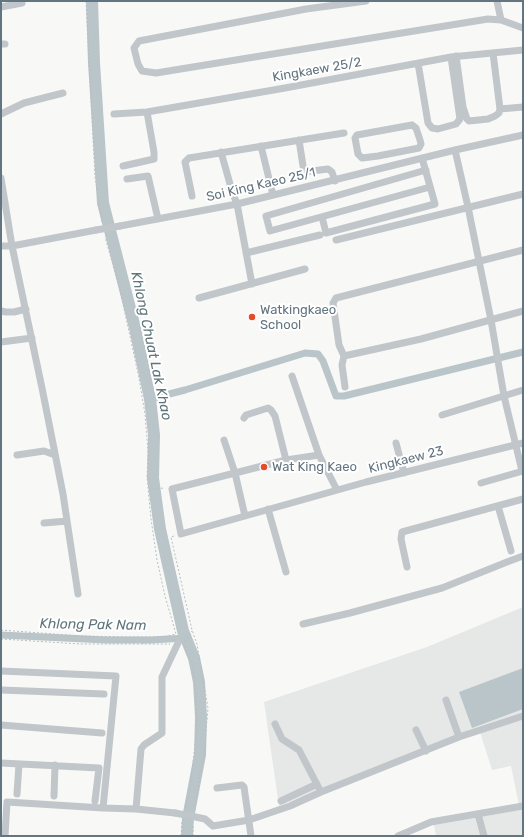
<!DOCTYPE html>
<style>
body{margin:0}
#map{position:relative;width:524px;height:837px;overflow:hidden;background:#f8f8f6;font-family:Rubik,sans-serif}
canvas{display:block}
.frame{position:absolute;inset:0;border:2px solid #637581;pointer-events:none}
</style>
<div id="map">
<canvas width="524" height="837"></canvas>
<div class="frame"></div>
</div>
<script>
const context = document.querySelector('canvas').getContext('2d');
context.lineJoin = 'round';
function fillPath(path, color) { context.fillStyle = color; context.fill(path, 'evenodd'); }
const shape = rows => new Path2D(rows.map(r => 'M' + r).join(''));
function trace(path, color, width, dash) { context.strokeStyle = color; context.lineWidth = width; context.lineCap = dash ? 'butt' : 'round'; context.setLineDash(dash || []); context.stroke(path); }
function label(font, color, halo, rows, align = 'center') {
  context.font = font + ' Rubik,sans-serif'; context.lineWidth = 4; context.setLineDash([]); context.textBaseline = 'middle'; context.strokeStyle = halo; context.fillStyle = color; for (const [text, x, y, turn = 0] of rows) {
    context.save(); context.translate(x, y); context.rotate((+turn || 0) * Math.PI / 180); context.textAlign = isNaN(turn) ? turn : align; if (halo) context.strokeText(text, 0, 0); context.fillText(text, 0, 0); context.restore();
  }
}
fillPath(shape([
 [523,607,523,836,436,836,434,825,520,810,511,766,492,770,479,729,279,806,264,702,427,647]
]), '#e6e7e7');
fillPath(shape([
 [523,668,523,709,472,728,459,692]
]), '#b9c5c9');
trace(shape([
 [150,399,185,390,305,353,318,354,323,361,336,396,344,396,523,352],
 [1,635,106,640,151,640,186,638]
]), '#b9c5c9', 7);
trace(shape([
 [92,1,94,63,103,203,135,328,150,399,154,435,153,478,160,529,183,631,194,658,199,682,201,717,200,755,188,818,187,836]
]), '#b9c5c9', 12);
trace(shape([
 [86,1,95,177,102,222],
 [149,489,165,488],
 [174,536,171,537,192,630,197,644,208,708,204,756,200,774,195,810],
 [1,630,80,636,130,637,163,637,176,634,165,596,157,560,151,519,147,477,148,451,145,414,139,378,120,290,105,237],
 [1,639,80,644,170,644],
 [185,642,192,631],
 [143,644,143,638],
 [184,646,193,667,196,693,197,728,189,795,185,808],
 [181,836,182,822],
 [193,836,193,825]
]), '#b9bdc0', 1, [2, 2]);
trace(shape([
 [366,1,306,9,139,41,134,48,138,64,142,71,156,73,488,19,501,20,523,28],
 [497,1,501,20],
 [1,7,22,3],
 [1,44,5,44],
 [456,56,463,107,467,119,469,121,488,119,495,116,499,113,500,109,493,53],
 [418,63,428,123,432,128,438,129,456,124,460,119,451,57],
 [500,109,523,107],
 [1,114,24,103,63,93],
 [114,114,147,112,285,88,451,57,523,50],
 [412,125,416,128,420,140,421,144,419,148,378,156,362,158,358,154,355,138,357,135,412,125],
 [299,140,304,172,328,169,332,172,335,181],
 [261,146,273,195],
 [455,150,468,207,491,320,504,396,522,471],
 [221,152,232,191,237,204,252,284],
 [123,166,154,159,154,152,147,112],
 [426,170,266,216,270,231,430,187],
 [1,178,12,246,42,388,63,494,78,594],
 [127,179,148,176,158,219],
 [192,196,185,162,189,158,344,133],
 [322,217,326,233,435,204,422,158],
 [120,226,237,204,455,150,523,135],
 [336,240,523,194],
 [1,246,12,246,96,230],
 [523,250,336,298,333,303,339,345,344,356,421,339,523,311],
 [246,253,320,235],
 [199,298,305,269],
 [1,311,6,312,14,312,26,309],
 [1,342,32,338],
 [344,356,342,365,345,387],
 [292,376,319,455,337,490],
 [442,415,523,390],
 [244,418,246,415,268,408,271,410,275,416,286,460],
 [224,440,235,473,245,516],
 [396,443,404,473],
 [17,455,44,451,55,455],
 [319,455,286,460,172,489,181,534,366,482,523,443],
 [481,483,523,471],
 [498,506,511,551],
 [268,509,286,572],
 [44,523,67,521],
 [407,567,401,539,402,532,523,499],
 [303,624,350,613,442,588,507,562,523,556],
 [1,671,116,676,103,808,136,809,175,813],
 [1,690,104,694],
 [446,700,459,737],
 [275,724,282,739,299,750,321,792],
 [1,725,102,733],
 [416,730,426,751],
 [1,763,99,768,95,801],
 [217,788,242,785,244,787,251,836],
 [17,794,19,764],
 [54,796,55,765],
 [281,801,317,784],
 [136,809,141,749,144,745,162,733,162,677,178,643],
 [478,814,484,836],
 [191,816,205,819,213,826,249,820,290,806,321,792,459,737,523,716],
 [5,836,7,802,103,808],
 [398,836,431,822,523,806]
]), '#c1c6ca', 7);
trace(shape([
 [96,230,120,226],
 [175,813,191,816]
]), '#c1c6ca', 7);
for (const [x, y, r, color] of [
 [252,317,4,"#e44b2a"],
 [264,467,4,"#e44b2a"]
]) { const dot = new Path2D(); dot.arc(x, y, r, 0, 2 * Math.PI); context.fillStyle = color; context.fill(dot); trace(dot, '#fff', 1.5); }
label('13px', '#637581', '#fff', [
 ["Kingkaew 25/2",317,70,-10],
 ["Soi King Kaeo 25/1",261,185,-13],
 ["Kingkaew 23",406,460,-14]
]);
label('13px', '#637581', '#fff', [
 ["Watkingkaeo",260,310],
 ["School",260,325],
 ["Wat King Kaeo",272,467]
], 'left');
label('italic 14px', '#5e757b', '#fff', [
 ["Khlong Chuat Lak Khao",151,346,78],
 ["Khlong Pak Nam",93,625,1]
]);
</script>
